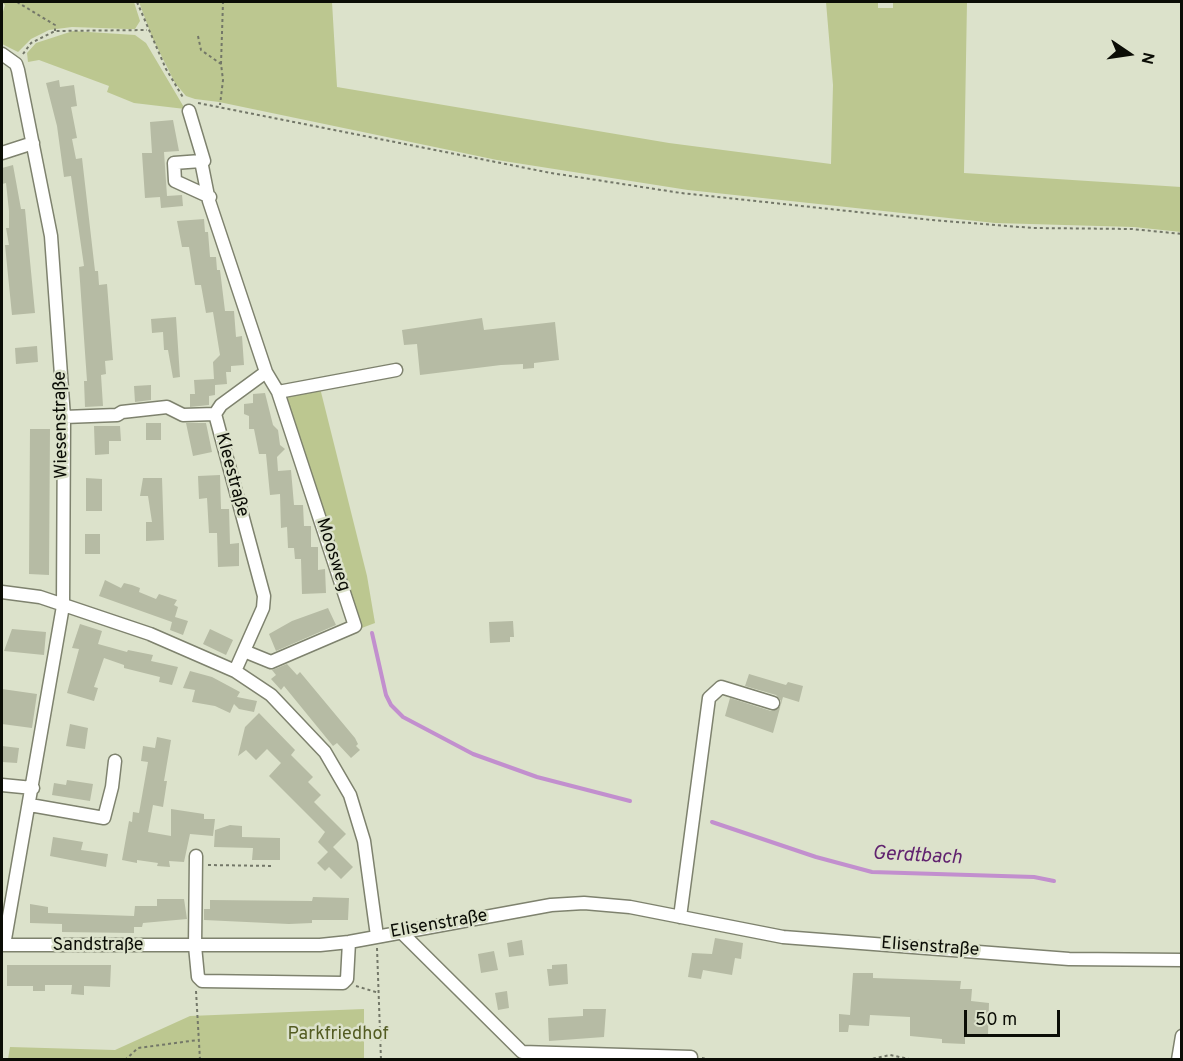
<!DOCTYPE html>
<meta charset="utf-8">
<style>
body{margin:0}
#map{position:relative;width:1183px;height:1061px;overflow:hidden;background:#dce2cb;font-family:Overpass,sans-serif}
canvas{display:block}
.frame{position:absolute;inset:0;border:3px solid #0b0d06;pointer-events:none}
.north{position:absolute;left:1099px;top:24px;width:60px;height:60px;-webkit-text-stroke:4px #dce2cb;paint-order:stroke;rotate:103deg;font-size:16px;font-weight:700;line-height:24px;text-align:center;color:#0b0d06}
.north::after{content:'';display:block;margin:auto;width:21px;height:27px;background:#0b0d06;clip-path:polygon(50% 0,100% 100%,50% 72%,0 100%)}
.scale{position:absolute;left:964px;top:1010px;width:96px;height:27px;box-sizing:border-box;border:3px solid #0b0d06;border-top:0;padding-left:8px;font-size:18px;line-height:21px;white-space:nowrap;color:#0b0d06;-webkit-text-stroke:4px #dce2cb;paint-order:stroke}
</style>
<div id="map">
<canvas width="1183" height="1061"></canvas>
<div class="frame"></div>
<div class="north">N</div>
<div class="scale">50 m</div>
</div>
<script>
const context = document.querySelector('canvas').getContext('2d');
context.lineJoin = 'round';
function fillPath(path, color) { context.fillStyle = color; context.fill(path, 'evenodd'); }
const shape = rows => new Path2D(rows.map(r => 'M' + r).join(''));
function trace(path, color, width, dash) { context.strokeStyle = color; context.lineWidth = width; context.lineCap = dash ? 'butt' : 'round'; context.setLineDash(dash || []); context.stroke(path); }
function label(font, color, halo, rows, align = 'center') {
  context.font = font + ' Overpass,sans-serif'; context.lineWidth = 5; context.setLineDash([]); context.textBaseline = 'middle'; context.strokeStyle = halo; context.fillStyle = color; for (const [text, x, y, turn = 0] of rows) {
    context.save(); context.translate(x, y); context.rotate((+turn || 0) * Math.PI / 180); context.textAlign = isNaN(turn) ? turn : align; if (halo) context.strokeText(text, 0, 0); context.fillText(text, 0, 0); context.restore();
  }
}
fillPath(shape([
 [2,2,134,2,140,21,135,29,128,29,72,27,49,30,31,39,18,52,2,44,2,15,5,5],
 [139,2,332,2,337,87,669,143,831,164,833,85,826,2,878,2,878,8,893,8,893,2,967,2,964,173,1181,187,1181,232,1134,227,995,223,688,190,497,160,219,102,195,99,186,96,175,83,152,37],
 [73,31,135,35,146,43,185,109,134,103,107,92,109,86,39,60,28,62,27,53,36,43],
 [320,388,367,576,375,623,359,629,285,397],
 [364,1009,364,1059,8,1059,10,1047,115,1050,190,1016]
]), '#bcc790');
trace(shape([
 [372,633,386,695,391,705,403,717,473,754,537,777,630,801],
 [712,822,816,857,872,872,1034,877,1054,881]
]), '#c28fce', 4);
fillPath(shape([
 [59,80,60,87,74,85,77,106,71,107,77,138,72,139,76,159,82,158,95,271,98,271,99,285,107,284,113,360,105,361,106,374,101,375,103,406,85,407,84,381,87,381,79,267,84,266,71,176,64,177,57,126,46,83],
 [173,120,179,151,164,152,167,196,182,195,183,206,161,208,160,197,145,198,142,153,152,153,150,122],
 [13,165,21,209,25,209,35,313,12,315,5,245,9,245,6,228,9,228,9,211,6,183,2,184,2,168],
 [204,219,205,232,208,232,210,257,216,257,217,270,220,270,225,311,234,311,236,337,242,336,244,365,231,366,231,372,226,372,227,384,215,385,215,395,209,396,209,405,190,407,190,394,195,394,194,380,214,379,213,362,220,355,213,312,206,313,201,285,195,285,189,247,182,247,177,221],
 [176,317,180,377,173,378,168,350,164,350,163,332,152,333,151,319],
 [482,318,484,330,555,322,559,360,534,363,534,368,523,369,523,364,501,365,420,375,417,344,404,345,402,330],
 [37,346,38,362,16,364,15,348],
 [151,385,151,400,135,402,134,386],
 [265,393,273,425,278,430,280,445,285,449,277,457,278,471,291,470,294,505,303,505,304,526,311,526,311,547,318,547,318,570,325,569,326,593,302,594,301,559,295,559,294,548,288,548,287,527,281,528,280,494,270,495,266,454,259,454,254,429,249,429,249,416,244,414,244,404,253,403,253,394],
 [146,423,161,423,161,440,146,440],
 [186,423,206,423,212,452,193,456],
 [94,426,120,426,121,441,109,441,109,454,95,455],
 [30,429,50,429,49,575,29,574],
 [220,475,221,509,229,509,230,544,239,543,239,566,218,567,217,533,209,533,207,498,199,499,198,476],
 [86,478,102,479,102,511,86,511],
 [143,478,162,478,164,540,146,541,146,522,152,522,148,496,140,496],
 [85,534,100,534,100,554,85,554],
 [105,580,121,588,124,583,132,585,140,588,139,592,156,599,159,594,177,600,174,605,178,607,175,617,188,621,183,635,170,630,172,622,99,596],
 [328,608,336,625,276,651,269,634,292,621],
 [513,621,514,637,510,637,510,642,490,643,489,622],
 [80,624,102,631,98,644,127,652,128,650,153,655,151,661,178,667,172,685,159,682,160,677,124,668,124,665,104,658,94,687,98,688,94,701,67,693,79,649,72,648],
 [12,629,46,632,44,655,4,651],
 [210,629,233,640,226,655,203,644],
 [287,664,297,675,300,672,355,738,358,744,356,746,360,750,351,758,337,743,333,746,284,686,281,690,271,679,276,675,272,670],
 [190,671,212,677,240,692,237,697,257,701,254,712,239,709,234,704,230,713,215,706,192,702,195,690,183,688],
 [749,674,786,685,788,682,803,686,799,702,783,697,773,733,725,716,730,698,771,711,781,706,781,701,776,695,745,686],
 [2,689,37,694,32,728,2,724],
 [259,713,295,750,291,755,313,777,308,782,321,795,314,802,346,834,333,847,353,867,341,879,329,867,325,871,317,863,328,852,318,842,325,832,269,776,281,763,267,749,256,760,246,750,238,756,245,727],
 [70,724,88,728,85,749,66,746],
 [157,737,171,740,164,781,167,781,163,807,153,805,148,832,171,836,171,809,204,814,204,819,215,819,213,836,190,834,184,862,169,861,170,867,157,866,158,863,137,860,137,863,122,860,129,821,132,822,133,812,139,813,148,762,141,761,143,746,155,748],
 [2,746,19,748,17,763,2,762],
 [67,780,93,784,90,801,52,795,54,783,66,785],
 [230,825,242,826,242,837,280,838,280,860,252,860,253,848,214,847,215,830],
 [53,837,83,842,81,850,108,854,106,867,50,856],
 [313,897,349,898,348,920,312,920,312,923,289,924,204,920,204,909,210,909,210,900,312,901],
 [157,899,184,899,187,919,143,923,142,927,134,927,134,933,62,932,62,924,30,923,30,904,48,907,48,913,134,916,135,906,157,906],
 [715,938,743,943,741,959,735,958,732,975,703,970,701,979,688,977,692,953,712,954],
 [522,940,524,955,509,957,507,943],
 [494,951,498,970,481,973,478,954],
 [567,964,568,984,549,986,547,969,552,969,552,965],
 [7,965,111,965,110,987,84,986,84,995,71,994,72,985,45,985,45,991,33,991,33,986,7,986],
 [853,973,873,973,873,978,961,981,960,989,972,989,971,1001,989,1003,988,1035,965,1034,965,1044,942,1043,942,1039,910,1036,910,1017,870,1015,869,1026,849,1025,848,1032,839,1032,839,1014,850,1015],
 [507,991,509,1008,498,1010,495,993],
 [583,1009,606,1009,604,1037,549,1041,548,1018,583,1016]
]), '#b6bba4');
const minor = shape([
 [2,54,16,64,18,70,51,236,64,417,63,606,4,945],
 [189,111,204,161,201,161,209,201,266,372,278,392,355,626,271,662,244,651],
 [2,153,33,143],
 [201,161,174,163,175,181,210,197],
 [278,392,396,370],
 [64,417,117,415,122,412,167,407,183,415,215,414],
 [2,592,40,597,150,634,235,671,271,695,325,752,350,795,364,841,377,936],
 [235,671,263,608,264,596,215,414,221,405,266,372],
 [2,785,33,788],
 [30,805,104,818,112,787,115,761],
 [196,856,195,946,198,977,202,981,343,983,347,979,349,942],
 [680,917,709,698,721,687,773,703],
 [401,932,522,1052,691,1057],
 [2,945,320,945,349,942,551,905,584,903,630,907,783,937,1069,959,1182,960],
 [1178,1060,1182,1036]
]);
trace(minor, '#7e826e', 15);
trace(shape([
 [17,2,55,25,55,31],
 [137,2,166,69,184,99],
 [198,36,201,50,221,64,223,80,220,105],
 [23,54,31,43,55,31,147,30],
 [221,64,223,2],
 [198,103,551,173,681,193,932,220,1033,228,1132,229,1182,234],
 [208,865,274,866],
 [377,948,381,1060],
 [356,986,379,993],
 [196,991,200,1060],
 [702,1058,711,1060],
 [125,1060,138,1048,198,1040],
 [867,1060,890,1055,914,1060]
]), '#737768', 2, [3, 3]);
trace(minor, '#fff', 12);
label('18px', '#0b0d06', '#dce2cb', [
 ["Wiesenstraße",62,425,-91],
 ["Kleestraße",231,475,75],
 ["Moosweg",332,555,72],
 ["Elisenstraße",439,925,-10],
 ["Sandstraße",98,946],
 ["Elisenstraße",930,948,4]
]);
label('18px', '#535c22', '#dce2cb', [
 ["Parkfriedhof",338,1035]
]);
label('italic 20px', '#61236f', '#dce2cb', [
 ["Gerdtbach",917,857,3]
]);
</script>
